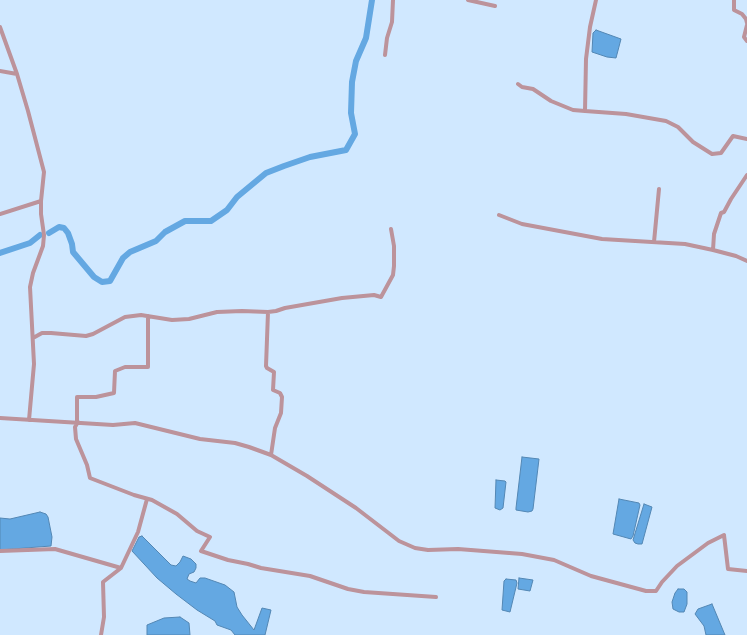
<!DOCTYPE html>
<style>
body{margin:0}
canvas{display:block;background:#d0e8ff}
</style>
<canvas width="747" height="635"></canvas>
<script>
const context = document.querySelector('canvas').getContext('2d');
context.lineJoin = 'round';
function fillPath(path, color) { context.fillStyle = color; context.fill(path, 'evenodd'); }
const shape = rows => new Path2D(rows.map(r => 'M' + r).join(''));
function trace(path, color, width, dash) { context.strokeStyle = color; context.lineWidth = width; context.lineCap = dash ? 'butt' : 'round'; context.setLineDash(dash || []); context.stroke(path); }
const water = shape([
 [596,30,621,39,616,58,607,57,592,52,593,33,596,30],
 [522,457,539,459,533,509,532,511,528,512,516,510,516,508,522,457],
 [496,480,505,481,506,482,503,508,500,510,495,508,496,480],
 [619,499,639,503,640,505,633,536,631,539,613,534,619,499],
 [644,504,652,507,642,544,638,544,635,543,633,540,644,504],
 [40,512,46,514,48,517,52,537,51,546,0,550,0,518,10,519,40,512],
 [142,536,171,565,176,566,180,562,183,556,191,559,196,564,196,568,194,572,189,574,187,579,190,581,196,583,200,578,205,578,225,585,234,592,237,607,242,615,254,630,262,608,271,610,265,635,235,635,231,630,217,625,215,621,197,610,176,594,157,578,132,551,139,537,142,536],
 [519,578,533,580,530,591,518,589,519,578],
 [506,579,516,580,517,583,510,612,502,610,504,581,506,579],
 [678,589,684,589,687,592,687,604,684,612,679,612,673,609,672,602,675,593,678,589],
 [712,604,725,635,706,635,704,626,695,614,698,609,712,604],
 [180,617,189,623,190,635,147,635,147,625,164,618,180,617]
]);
fillPath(water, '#64a8e2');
trace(water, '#5387b4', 1);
trace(shape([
 [49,233,59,227,64,228,68,233,72,244,73,252,94,277,102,282,110,281,123,258,130,252,156,241,165,232,185,221,211,221,227,210,237,197,266,173,284,166,310,157,346,150,355,134,351,113,352,82,356,61,366,38,372,0],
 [0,253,30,243,40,235]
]), '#64a8e2', 6);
trace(shape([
 [468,0,495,6],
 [734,0,734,10,742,14,746,19,747,23],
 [747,25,744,37,747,41],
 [0,27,17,74,28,111,44,172,41,201,41,214,44,235,43,246,33,273,30,287,34,364,29,420],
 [385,55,387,38,392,22,393,0],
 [0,71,17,74],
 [518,84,522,87,533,89,551,101,573,110,585,111,586,59,590,27,596,0],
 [585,111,626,114,666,121,678,127,693,142,712,154,721,153,733,136,747,139],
 [0,214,41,201],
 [499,215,522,224,602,239,685,244,713,250,714,234,721,213,724,212,731,199,747,175],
 [654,242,659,189],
 [713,248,713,250,736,256,747,261],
 [268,312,266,366,267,368,274,372,273,390,280,393,282,397,281,413,275,428,271,455],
 [33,338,42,333,51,333,86,336,93,334,125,317,141,315,172,320,189,319,217,312,242,311,268,312,276,311,285,308,342,298,374,295,381,297,393,275,394,266,394,246,391,229],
 [0,418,113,425,135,423,200,439,235,443,249,447,271,455,307,476,356,508,399,541,415,548,428,550,458,549,522,554,554,560,591,576,646,591,656,591,662,582,677,566,708,543,724,535,728,569,747,571],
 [77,422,77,397,96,397,114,393,115,371,125,367,148,367,148,316],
 [78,422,75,427,76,439,87,465,90,478,134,495,152,500,177,514,197,531,210,537,201,551,228,560,248,564,261,568,310,576,348,589,364,592,436,597],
 [0,551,55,549,121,568],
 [101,635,104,617,103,582,121,568,138,532,147,499]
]), '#bc939b', 4);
</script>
